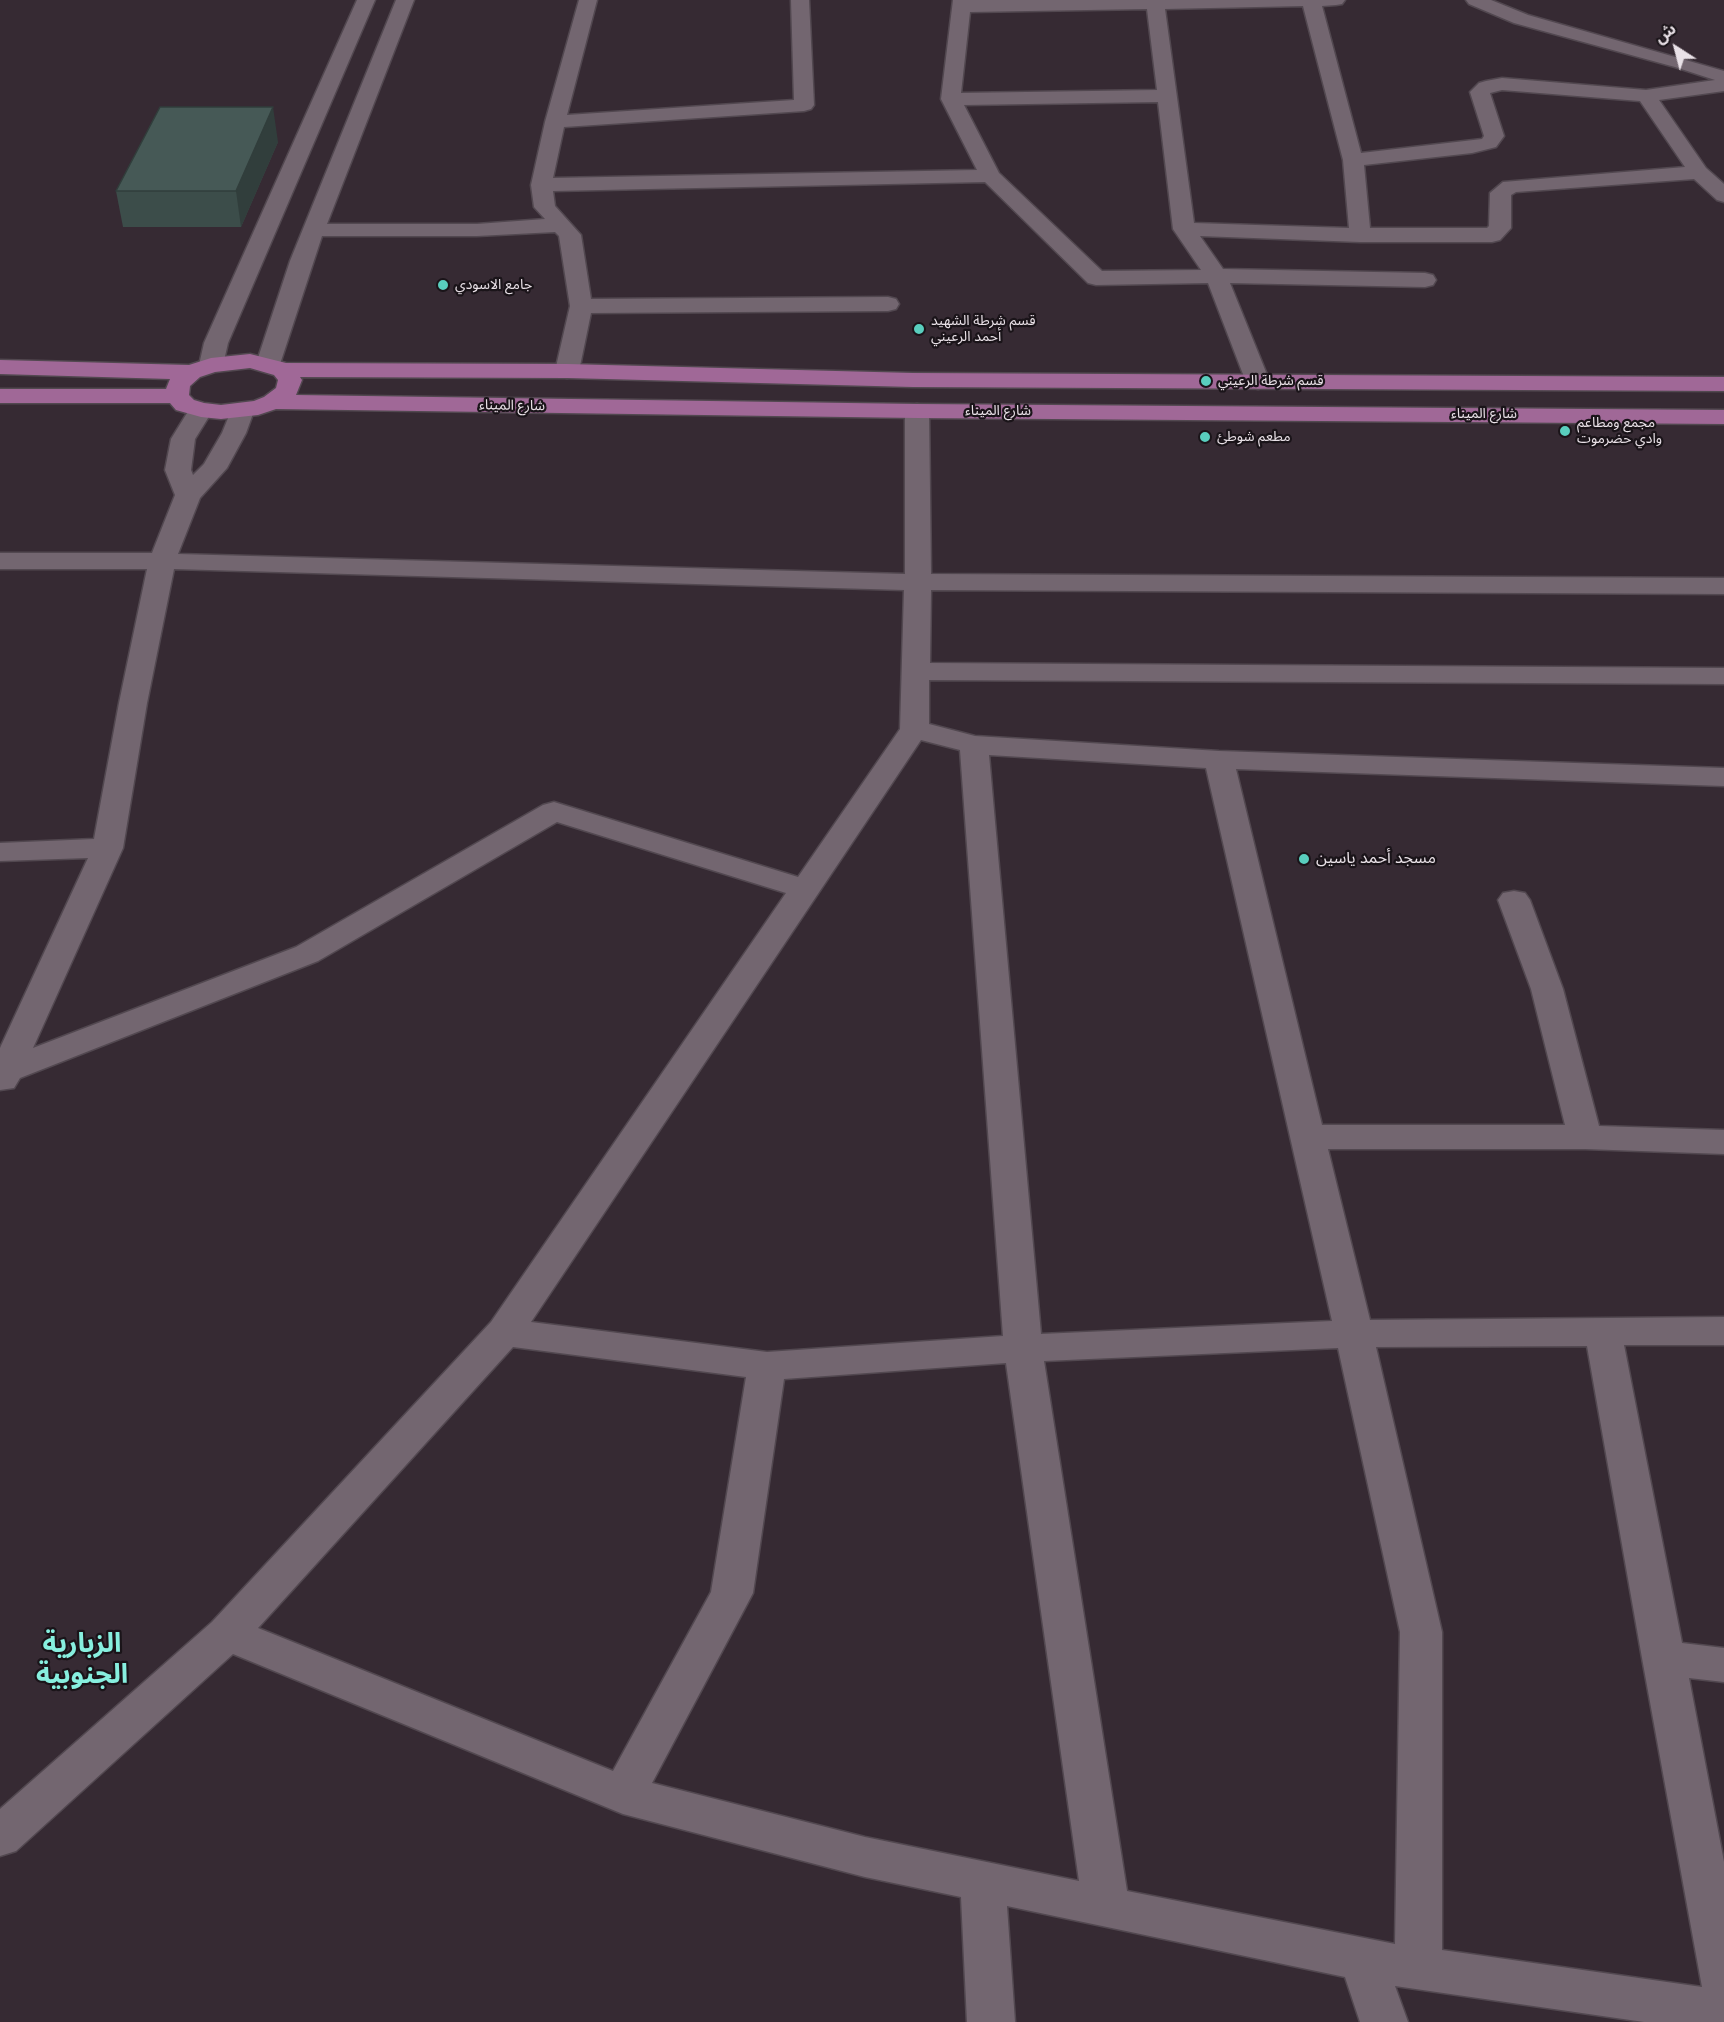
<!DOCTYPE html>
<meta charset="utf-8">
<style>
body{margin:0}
#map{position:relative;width:1724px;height:2022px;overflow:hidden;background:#362a33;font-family:"DM Sans","Noto Sans Arabic",sans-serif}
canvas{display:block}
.north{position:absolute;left:1646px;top:18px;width:60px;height:60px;-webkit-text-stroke:4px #1a1419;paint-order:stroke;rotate:324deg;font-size:16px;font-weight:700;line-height:24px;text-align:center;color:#e9e1e7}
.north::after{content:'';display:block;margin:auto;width:21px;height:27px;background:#e9e1e7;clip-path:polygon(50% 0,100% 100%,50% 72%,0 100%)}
</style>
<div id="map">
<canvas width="1724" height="2022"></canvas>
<div class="north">ش</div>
</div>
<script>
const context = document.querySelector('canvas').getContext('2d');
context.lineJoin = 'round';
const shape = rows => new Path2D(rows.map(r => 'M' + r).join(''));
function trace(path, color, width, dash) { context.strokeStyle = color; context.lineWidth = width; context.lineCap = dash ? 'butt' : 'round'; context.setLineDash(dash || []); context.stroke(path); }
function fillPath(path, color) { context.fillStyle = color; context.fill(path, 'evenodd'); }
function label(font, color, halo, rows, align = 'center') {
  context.font = font + ' "DM Sans","Noto Sans Arabic",sans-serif'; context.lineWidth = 4.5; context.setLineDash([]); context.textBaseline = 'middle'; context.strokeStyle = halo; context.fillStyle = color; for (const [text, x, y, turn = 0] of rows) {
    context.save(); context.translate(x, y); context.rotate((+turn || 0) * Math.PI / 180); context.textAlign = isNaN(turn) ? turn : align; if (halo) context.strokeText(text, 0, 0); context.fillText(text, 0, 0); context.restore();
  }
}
const minor = shape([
 [357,0,375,0,228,343,223,365,219,370,211,372,203,370,199,365,204,343,357,0],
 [396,0,414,0,327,224,477,224,545,219,534,207,531,185,545,122,579,0,597,0,567,115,794,100,791,0,809,0,814,105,811,109,804,111,564,127,553,178,977,170,941,99,953,0,1345,0,1342,4,1336,5,1322,6,1361,153,1482,139,1484,136,1470,92,1479,83,1486,81,1502,78,1646,90,1715,80,1675,67,1514,23,1469,4,1466,0,1491,0,1528,15,1724,71,1724,91,1659,100,1706,168,1724,184,1724,202,1717,200,1694,179,1516,192,1511,195,1511,228,1500,240,1492,242,1360,242,1200,236,1223,269,1425,273,1433,275,1436,280,1433,285,1425,287,1230,283,1270,382,1266,387,1258,389,1250,387,1246,382,1208,283,1096,285,1088,283,985,182,553,191,555,206,581,235,591,299,888,297,896,299,899,304,896,309,888,311,591,313,579,371,575,376,567,378,559,376,555,371,570,306,559,236,555,232,477,236,322,236,280,364,276,369,268,371,260,369,256,364,290,261,396,0],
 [1303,6,1343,160,1349,228,1194,223,1165,9,1303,6],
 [1147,9,1157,90,961,93,970,12,1147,9],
 [1502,90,1640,101,1685,167,1503,182,1490,193,1489,226,1487,228,1370,228,1364,165,1472,153,1496,147,1504,136,1490,93,1502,90],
 [1158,102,1173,229,1201,270,1102,271,999,173,964,105,1158,102],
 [201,403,210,405,213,410,195,439,191,470,193,475,204,464,222,433,233,406,242,404,251,406,254,411,246,433,227,468,200,498,178,554,905,574,905,411,908,406,917,404,926,406,929,411,931,574,1724,578,1724,594,931,590,930,663,1724,668,1724,684,929,680,929,724,975,736,1219,751,1724,768,1724,786,1236,769,1322,1125,1565,1125,1531,989,1498,900,1503,893,1514,891,1525,893,1530,900,1563,989,1599,1126,1724,1130,1724,1154,1585,1149,1328,1149,1370,1320,1724,1317,1724,1345,1624,1345,1682,1643,1724,1648,1724,1682,1689,1678,1724,1862,1724,2022,1644,2022,1395,1986,1408,2022,1360,2022,1345,1977,1007,1906,1015,2022,967,2022,961,1897,865,1877,623,1814,233,1654,16,1851,0,1856,0,1809,212,1622,491,1322,786,893,557,822,318,961,20,1078,14,1088,0,1090,0,1048,88,858,0,861,0,843,94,839,119,703,147,569,0,569,0,553,152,553,175,495,165,470,171,439,192,405,201,403],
 [174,569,904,590,900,729,798,877,554,802,543,805,296,947,33,1048,123,848,147,703,174,569],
 [921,740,960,750,1003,1336,767,1352,531,1322,921,740],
 [989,755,1206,768,1332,1321,1041,1334,989,755],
 [1587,1346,1642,1658,1702,1987,1442,1950,1442,1632,1376,1347,1587,1346],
 [513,1347,746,1377,711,1592,613,1771,258,1628,513,1347],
 [1338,1348,1400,1632,1395,1944,1127,1891,1044,1361,1338,1348],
 [1006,1363,1079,1881,865,1837,652,1783,753,1593,784,1379,1006,1363]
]);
const trunk = shape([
 [250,354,286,363,567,364,913,373,1724,377,1724,391,913,387,567,378,300,377,302,380,296,395,917,404,1724,410,1724,424,917,418,276,409,258,415,221,419,201,417,176,410,170,403,0,403,0,389,166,389,170,379,0,374,0,360,189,365,211,358,250,354],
 [250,368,274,375,278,380,276,388,264,397,254,401,221,405,204,403,194,400,189,395,190,386,200,377,215,372,250,368]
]);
trace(minor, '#524850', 3);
trace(trunk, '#524850', 3);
fillPath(minor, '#736670');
fillPath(trunk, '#a06897');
fillPath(shape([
 [278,142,241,227,123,227,116,191]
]), '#3c4d4a');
fillPath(shape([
 [273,107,278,142,241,227,236,191]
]), '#313e3c');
const building = shape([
 [160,107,273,107,236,191,116,191,160,107]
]);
fillPath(building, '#465956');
trace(building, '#313e3c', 1.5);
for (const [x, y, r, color] of [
 [443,285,6,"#59cebe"],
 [919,329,6,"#59cebe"],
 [1206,381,6,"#59cebe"],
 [1565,431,6,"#59cebe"],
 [1205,437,6,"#59cebe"],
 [1304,859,6,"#59cebe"]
]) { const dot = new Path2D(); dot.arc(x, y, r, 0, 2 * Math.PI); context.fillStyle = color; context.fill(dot); trace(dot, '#1a1419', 2); }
label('14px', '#e9e1e7', '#1a1419', [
 ["جامع الاسودي",455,285],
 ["قسم شرطة الشهيد",931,321],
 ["أحمد الرعيني",931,337],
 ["قسم شرطة الرعيني",1218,381],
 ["مجمع ومطاعم",1577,423],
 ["وادي حضرموت",1577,439],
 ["مطعم شوطئ",1217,437]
], 'left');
label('14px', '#e9e1e7', '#1a1419', [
 ["شارع الميناء",512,406,1],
 ["شارع الميناء",998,411],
 ["شارع الميناء",1484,414]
]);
label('16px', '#e9e1e7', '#1a1419', [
 ["مسجد أحمد ياسين",1316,859]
], 'left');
label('bold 27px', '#87efdf', '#1a1419', [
 ["الزبارية",82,1645],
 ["الجنوبية",82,1676]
]);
</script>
